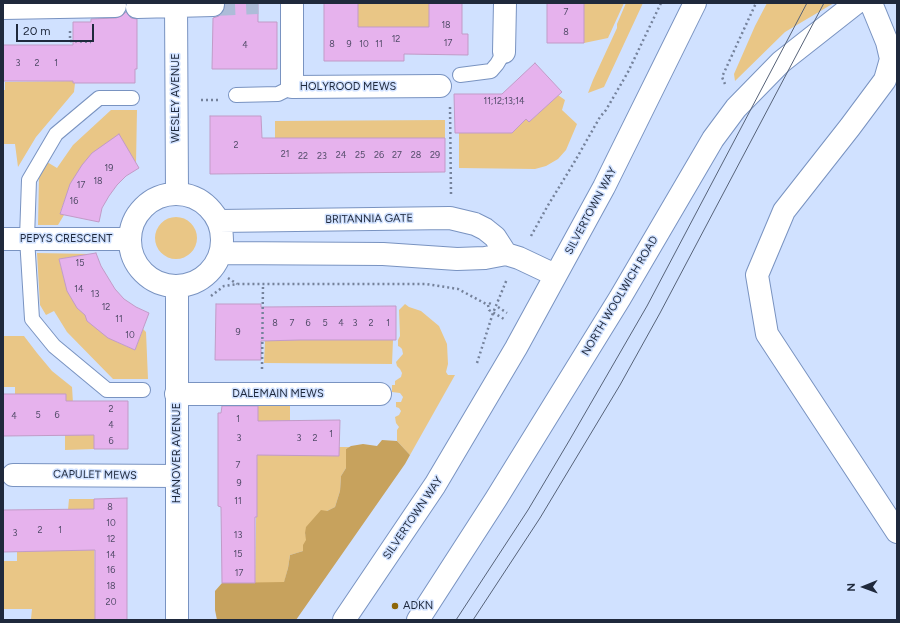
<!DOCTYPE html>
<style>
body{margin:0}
#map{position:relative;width:900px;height:623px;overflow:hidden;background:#d0e1ff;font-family:Figtree,sans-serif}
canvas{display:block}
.frame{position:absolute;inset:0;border:4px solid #1f293c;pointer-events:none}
.north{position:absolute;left:844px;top:567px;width:40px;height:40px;-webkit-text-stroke:3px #d0e1ff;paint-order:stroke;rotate:269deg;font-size:11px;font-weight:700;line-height:16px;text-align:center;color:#1f293c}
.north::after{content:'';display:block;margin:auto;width:14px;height:18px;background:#1f293c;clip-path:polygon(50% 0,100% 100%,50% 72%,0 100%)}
.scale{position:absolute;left:16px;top:24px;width:78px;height:18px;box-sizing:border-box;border:2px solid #1f293c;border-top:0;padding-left:5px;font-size:12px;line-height:14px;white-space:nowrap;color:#1f293c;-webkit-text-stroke:3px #d0e1ff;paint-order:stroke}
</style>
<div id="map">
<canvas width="900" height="623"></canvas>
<div class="frame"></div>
<div class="north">N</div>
<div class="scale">20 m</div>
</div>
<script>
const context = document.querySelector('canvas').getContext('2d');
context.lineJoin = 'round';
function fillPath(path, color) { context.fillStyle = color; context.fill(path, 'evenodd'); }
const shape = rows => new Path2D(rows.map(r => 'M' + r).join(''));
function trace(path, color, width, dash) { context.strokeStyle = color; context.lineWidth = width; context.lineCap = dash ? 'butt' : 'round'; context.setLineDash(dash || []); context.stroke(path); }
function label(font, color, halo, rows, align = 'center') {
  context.font = font + ' Figtree,sans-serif'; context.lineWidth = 3; context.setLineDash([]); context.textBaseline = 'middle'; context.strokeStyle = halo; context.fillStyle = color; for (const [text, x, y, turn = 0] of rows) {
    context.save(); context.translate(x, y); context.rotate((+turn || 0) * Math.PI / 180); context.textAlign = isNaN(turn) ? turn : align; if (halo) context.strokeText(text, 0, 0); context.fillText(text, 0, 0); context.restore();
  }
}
fillPath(shape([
 [358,3,429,3,429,52,404,27,324,27,324,7,358,7],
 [584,3,624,3,608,38,584,43],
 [626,3,643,3,604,87,588,93,593,80,617,28,617,24],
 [767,3,834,3,785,32,735,81,734,74,755,26],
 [73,81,75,83,74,92,36,137,18,167,15,144,3,144,3,90,5,90,5,82],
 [558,95,565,100,562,110,577,124,566,150,558,159,546,166,535,169,459,168,459,133,512,133,526,119,529,122],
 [111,110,137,110,136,164,67,194,60,213,64,215,58,225,38,225,39,177,47,162,57,168,73,145],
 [445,120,445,138,275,138,275,121],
 '155 238a21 21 0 1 1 42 0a21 21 0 1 1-42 0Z',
 [37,253,92,254,59,259,64,279,73,298,85,315,100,330,117,342,135,350,143,329,146,332,148,379,113,379,67,332,54,311,46,315,40,305],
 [405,304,409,307,421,311,439,326,447,344,448,364,446,372,448,375,455,375,410,455,397,441,397,430,399,427,396,423,395,417,399,415,401,411,399,408,396,407,396,402,401,402,403,397,400,393,392,392,392,385,395,385,395,381,401,377,402,373,400,369,397,366,396,362,403,354,402,349,400,347,398,346,398,340,400,336,399,310],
 [3,336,24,336,37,353,52,371,72,387,73,403,94,403,94,449,65,450,65,435,15,397,15,387,3,387],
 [285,340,393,340,392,364,264,363,265,341],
 [258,405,290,405,290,455,339,447,350,447,346,449,346,468,341,476,340,491,335,507,327,511,305,533,307,540,303,551,290,555,288,568,284,583,255,583],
 [69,499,94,499,95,620,31,619,32,609,3,609,3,561,17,561,17,552,27,552,30,550,68,510]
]), '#e9c686');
fillPath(shape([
 [382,440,397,441,410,455,405,464,296,620,217,620,215,610,215,591,222,583,284,582,288,568,290,555,303,551,303,545,306,540,305,533,306,527,321,510,327,511,335,507,340,491,341,476,346,468,346,449,351,446,363,444,377,446]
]), '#c7a25d');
const building = shape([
 [225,3,258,3,258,22,277,22,277,69,212,69,213,18,219,16,224,11,225,3],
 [324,3,358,3,358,27,429,27,429,3,462,3,462,34,468,34,468,55,404,54,404,61,324,61,324,3],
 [547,3,584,3,584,43,547,43,547,3],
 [126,12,131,18,137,19,137,69,135,69,135,83,73,83,73,81,3,81,3,45,73,45,73,22,91,22,91,19,116,18,122,16,126,12],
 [535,63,562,92,529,122,526,119,512,133,455,133,454,94,502,94,535,63],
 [210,116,261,116,262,138,445,138,445,172,210,174,210,116],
 [119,134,139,168,126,176,117,185,109,196,102,208,99,222,60,214,70,184,82,165,92,153,119,134],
 [96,253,101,266,115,289,124,299,136,307,149,313,135,350,108,338,87,321,85,315,77,308,67,291,59,259,96,253],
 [216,304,261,304,261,307,396,306,396,340,300,340,261,341,261,360,215,360,216,304],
 [3,394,66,394,66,401,128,401,128,449,94,449,94,435,3,436,3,394],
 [222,406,258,406,258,421,340,420,339,456,257,455,257,517,255,517,255,583,222,583,221,507,218,506,218,413,221,413,222,406],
 [127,498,127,620,95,620,95,550,3,552,3,510,94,509,94,499,127,498]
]);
fillPath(building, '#e6b2ed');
trace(building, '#c19bc7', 1);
trace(shape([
 [213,5,258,3]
]), '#adbcd8', 22, [22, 11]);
const lane = shape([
 [460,75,491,71,497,64,504,52],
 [236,95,278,94,292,87],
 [132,98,99,98,56,134,29,180,27,238,32,319,54,346,107,390,143,390]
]);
const street = shape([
 [176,3,177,193],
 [292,3,292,87,440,86],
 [871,3,887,42,891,59,885,80,850,127,784,211,757,275,767,334,897,532],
 [137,7,213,5],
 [3,8,115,6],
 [504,52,505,3],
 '130 240a46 46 0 1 1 92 0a46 46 0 1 1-92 0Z',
 [219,221,450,218,475,224,485,229,495,237,506,254],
 [3,239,129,239],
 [221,253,383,254,457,259,485,258,506,254,519,258,555,275],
 [176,394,380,394],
 [13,475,177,476],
 [177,620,177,287],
 [418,620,496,499,620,298,713,139,736,108,781,62,856,3]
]);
const primary = shape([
 [344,620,435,485,516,348,604,187,695,3]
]);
trace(lane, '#7993c1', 16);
trace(street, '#7993c1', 24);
trace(primary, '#7993c1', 24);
trace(shape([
 [70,31,70,41,91,42],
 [725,84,722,77,756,3],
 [201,100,218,100],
 [450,107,451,194],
 [531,236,547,207,575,161,600,117,606,110,628,72,661,3],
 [228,278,237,284],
 [211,296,224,286,238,284,426,284,458,289,488,305,489,310,504,319],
 [489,303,493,305],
 [498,307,507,313],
 [477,363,493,313,507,279],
 [262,369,263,284]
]), '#75829b', 2.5, [2, 3]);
trace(lane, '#fff', 14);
trace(street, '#fff', 22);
trace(primary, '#fff', 22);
trace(shape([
 [456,620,528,510,569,441,647,306,807,3],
 [473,620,540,518,620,385,660,313,824,3]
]), '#566278', 1);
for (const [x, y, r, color] of [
 [395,606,4,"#8d6609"]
]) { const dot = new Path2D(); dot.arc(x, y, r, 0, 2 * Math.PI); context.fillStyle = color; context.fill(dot); trace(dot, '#d0e1ff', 1.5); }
label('9px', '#514b68', null, [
 ["7",566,12],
 ["18",446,25],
 ["8",566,32],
 ["12",396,39],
 ["17",448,43],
 ["8",332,44],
 ["9",349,44],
 ["10",364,44],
 ["11",379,44],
 ["4",245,45],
 ["3",18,63],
 ["2",37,63],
 ["1",56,63],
 ["11;12;13;14",504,101],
 ["2",236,145],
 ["21",285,154],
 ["24",341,155],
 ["25",360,155],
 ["26",379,155],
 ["27",397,155],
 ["28",416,155],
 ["29",435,155],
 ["22",303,156],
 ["23",322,156],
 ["19",109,168],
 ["18",98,181],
 ["17",81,185],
 ["16",74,201],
 ["15",80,263],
 ["14",79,289],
 ["13",95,294],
 ["12",106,307],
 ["11",119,319],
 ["8",275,323],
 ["7",292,323],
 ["6",308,323],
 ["5",325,323],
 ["4",341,323],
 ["3",355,323],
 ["2",371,323],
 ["1",388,323],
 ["9",238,332],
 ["10",130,335],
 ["2",111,409],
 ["5",38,415],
 ["6",57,415],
 ["4",14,416],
 ["1",238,419],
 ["4",111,425],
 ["1",331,434],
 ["3",239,438],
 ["3",299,438],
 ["2",315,438],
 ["6",111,441],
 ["7",238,465],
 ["9",239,483],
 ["11",238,501],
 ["8",110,507],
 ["10",111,523],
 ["2",40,530],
 ["1",60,530],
 ["3",15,533],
 ["13",238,535],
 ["12",111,539],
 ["15",238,554],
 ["14",111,555],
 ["16",111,570],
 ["17",239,573],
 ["18",111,586],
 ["20",111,602]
]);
label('11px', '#1f293c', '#d0e1ff', [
 ["HOLYROOD MEWS",348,87],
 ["WESLEY AVENUE",176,98,-90],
 ["SILVERTOWN WAY",591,211,-62],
 ["BRITANNIA GATE",369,219,-1],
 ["PEPYS CRESCENT",66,239],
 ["NORTH WOOLWICH ROAD",620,296,-59],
 ["DALEMAIN MEWS",278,394],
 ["HANOVER AVENUE",177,453,-90],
 ["CAPULET MEWS",95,475,1],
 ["SILVERTOWN WAY",413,518,-56]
]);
label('11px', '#1f293c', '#d0e1ff', [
 ["ADKN",403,606]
], 'left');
</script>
